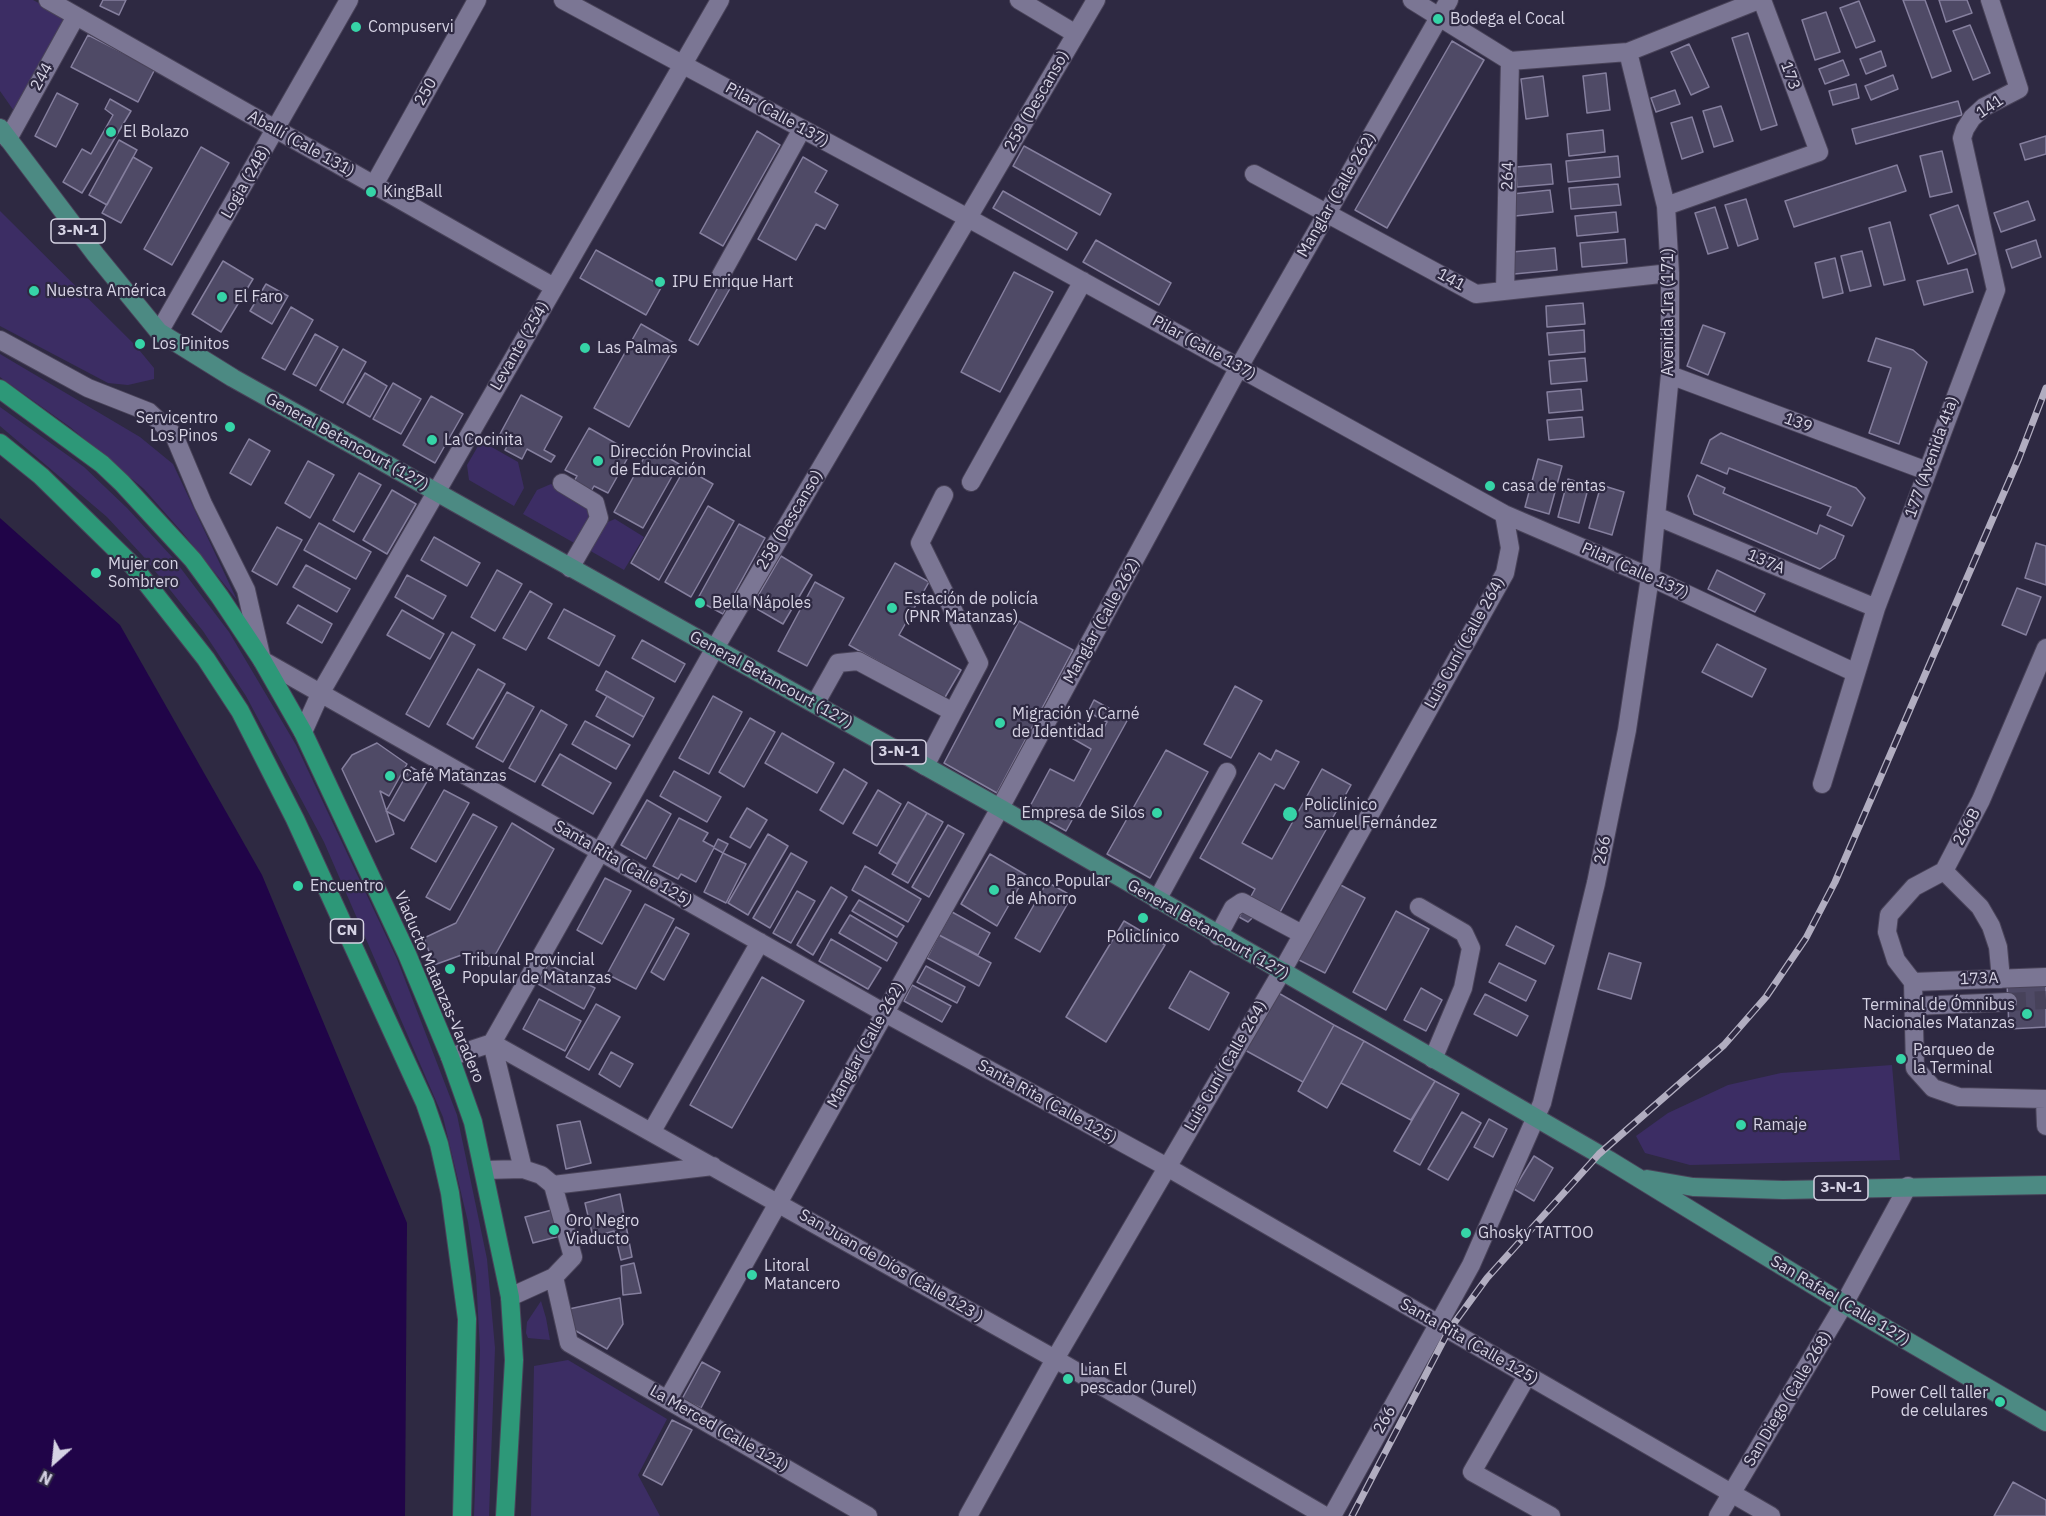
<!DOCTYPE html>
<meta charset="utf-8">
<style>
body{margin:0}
#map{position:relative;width:2046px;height:1516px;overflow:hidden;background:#2e2942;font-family:"IBM Plex Sans",sans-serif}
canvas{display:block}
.north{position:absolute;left:24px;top:1432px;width:60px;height:60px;-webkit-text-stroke:4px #2e2942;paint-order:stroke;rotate:207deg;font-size:16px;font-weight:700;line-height:24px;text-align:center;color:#d6d3e4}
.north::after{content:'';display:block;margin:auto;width:21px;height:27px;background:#d6d3e4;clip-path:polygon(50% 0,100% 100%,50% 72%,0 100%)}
</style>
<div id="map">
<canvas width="2046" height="1516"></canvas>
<div class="north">N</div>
</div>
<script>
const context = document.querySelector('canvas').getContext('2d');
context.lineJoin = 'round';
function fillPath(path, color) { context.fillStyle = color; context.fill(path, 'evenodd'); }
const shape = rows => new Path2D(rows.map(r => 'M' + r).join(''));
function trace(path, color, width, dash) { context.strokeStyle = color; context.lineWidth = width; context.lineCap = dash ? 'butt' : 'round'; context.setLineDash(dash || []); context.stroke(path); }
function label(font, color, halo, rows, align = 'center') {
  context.font = font + ' "IBM Plex Sans",sans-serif'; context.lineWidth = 4.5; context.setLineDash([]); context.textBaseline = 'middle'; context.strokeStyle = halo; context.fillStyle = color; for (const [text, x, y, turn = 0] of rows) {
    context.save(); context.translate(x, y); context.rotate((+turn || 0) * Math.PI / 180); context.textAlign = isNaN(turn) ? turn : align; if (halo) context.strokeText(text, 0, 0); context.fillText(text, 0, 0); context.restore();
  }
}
fillPath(shape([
 [0,0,33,0,65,17,14,111,0,91],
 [0,211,135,345,154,368,154,379,128,385,108,383,0,326],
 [0,354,140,437,173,464,237,600,182,532,144,489,70,427,0,377],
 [0,407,84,467,127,508,173,558,229,632,296,745,397,959,457,1115,487,1259,495,1348,489,1516,474,1516,480,1350,476,1276,468,1222,443,1117,324,842,246,696,203,631,143,556,107,517,0,426],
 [481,441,518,462,524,488,514,506,469,480,467,465],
 [551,484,588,505,590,519,576,544,523,514,537,490],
 [615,519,644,537,624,570,587,549,601,525],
 [1892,1065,1900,1160,1690,1165,1645,1153,1636,1136,1668,1113,1728,1085,1781,1073],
 [541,1301,546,1318,550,1340,528,1338,526,1333,527,1322],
 [568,1360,667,1419,638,1475,660,1516,531,1516,534,1366]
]), '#3c2d64');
fillPath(shape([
 [0,518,120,625,262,875,407,1223,405,1516,0,1516]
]), '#200448');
const building = shape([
 [103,0,126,0,119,15,100,6,103,0],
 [1903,0,1925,0,1951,71,1932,78,1903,0],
 [1939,0,1967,0,1972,13,1946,22,1939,0],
 [1859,1,1875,41,1856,48,1840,8,1859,1],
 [1826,12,1840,52,1815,60,1802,20,1826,12],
 [1970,25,1990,73,1973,80,1953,31,1970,25],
 [1748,33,1777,125,1761,130,1732,38,1748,33],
 [88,35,155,69,138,102,71,67,88,35],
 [1452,41,1484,60,1387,228,1355,210,1452,41],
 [1689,44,1709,87,1691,95,1671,52,1689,44],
 [1881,51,1886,66,1866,74,1860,59,1881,51],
 [1843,60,1849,75,1825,84,1819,69,1843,60],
 [1606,73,1610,110,1587,113,1583,76,1606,73],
 [1893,75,1898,89,1871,100,1865,86,1893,75],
 [1543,76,1548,116,1526,119,1521,79,1543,76],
 [1856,84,1859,98,1833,105,1829,91,1856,84],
 [1675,90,1680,104,1656,112,1651,98,1675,90],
 [57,93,78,104,56,147,35,136,57,93],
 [110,99,131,111,82,193,63,182,82,149,91,154,113,115,105,109,110,99],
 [1958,101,1962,115,1856,144,1852,129,1958,101],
 [1721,106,1733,141,1714,147,1703,111,1721,106],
 [1692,117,1703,152,1682,159,1671,123,1692,117],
 [1603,130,1605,152,1569,156,1567,134,1603,130],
 [757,131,780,145,723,246,700,233,757,131],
 [2046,136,2046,154,2025,160,2020,144,2046,136],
 [119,140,137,150,107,205,89,195,119,140],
 [1024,146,1111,194,1100,215,1013,166,1024,146],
 [201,147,229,163,172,265,144,249,201,147],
 [1942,151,1952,192,1930,197,1920,156,1942,151],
 [1618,156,1620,177,1568,182,1566,161,1618,156],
 [133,157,152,168,121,223,102,213,133,157],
 [803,157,827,171,815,192,838,205,825,229,816,224,796,260,758,239,803,157],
 [1551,164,1553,184,1517,187,1516,167,1551,164],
 [1897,165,1906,191,1794,227,1785,201,1897,165],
 [1618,184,1621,205,1571,209,1569,188,1618,184],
 [1550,190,1553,212,1515,216,1512,194,1550,190],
 [1003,191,1077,233,1067,250,993,208,1003,191],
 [1746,199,1758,239,1738,246,1725,205,1746,199],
 [2028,201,2035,220,2001,232,1994,213,2028,201],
 [1958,205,1976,254,1948,264,1930,215,1958,205],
 [1715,207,1728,248,1708,254,1695,213,1715,207],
 [1616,212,1618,232,1577,236,1575,216,1616,212],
 [1890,222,1905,280,1884,285,1869,228,1890,222],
 [1625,239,1627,263,1582,267,1580,243,1625,239],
 [1096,240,1171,283,1159,305,1083,262,1096,240],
 [2036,240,2041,257,2012,268,2006,250,2036,240],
 [1555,248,1557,270,1514,274,1512,252,1555,248],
 [596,250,662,286,646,315,580,278,596,250],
 [1862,251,1871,286,1850,291,1841,256,1862,251],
 [1835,258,1843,293,1823,298,1815,263,1835,258],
 [223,261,253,279,221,332,192,314,223,261],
 [1967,269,1973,292,1924,305,1917,281,1967,269],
 [1014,272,1053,292,1000,392,961,372,1014,272],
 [722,280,732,285,698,345,689,340,722,280],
 [266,284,288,296,272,324,250,311,266,284],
 [1583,303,1585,324,1547,327,1546,306,1583,303],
 [291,307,313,320,285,370,262,358,291,307],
 [641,324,676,344,629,427,594,408,641,324],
 [1703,325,1725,333,1708,375,1687,366,1703,325],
 [1584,330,1585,352,1549,355,1547,333,1584,330],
 [315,334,338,347,316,386,293,374,315,334],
 [1876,338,1913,350,1927,362,1899,444,1869,433,1891,368,1868,361,1876,338],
 [343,349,366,362,343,403,320,390,343,349],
 [1585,358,1587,381,1551,384,1549,361,1585,358],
 [365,373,387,386,370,417,347,404,365,373],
 [393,383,421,399,401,434,373,419,393,383],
 [1581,389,1583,410,1549,413,1547,392,1581,389],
 [521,395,562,417,544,450,555,456,551,462,527,449,522,459,505,450,510,440,500,434,521,395],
 [431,396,463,414,435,463,403,445,431,396],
 [1582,417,1584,437,1549,440,1547,420,1582,417],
 [589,428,631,452,608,493,594,486,589,495,572,485,577,476,565,470,589,428],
 [1721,433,1856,488,1865,498,1852,526,1827,515,1831,507,1729,468,1727,474,1701,463,1710,440,1721,433],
 [249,439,270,451,251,485,230,473,249,439],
 [650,447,679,464,643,528,614,512,650,447],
 [1538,459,1562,466,1549,514,1525,507,1538,459],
 [308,461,334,475,310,518,285,503,308,461],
 [685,468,713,484,659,580,631,563,685,468],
 [359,473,381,485,354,532,333,520,359,473],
 [1697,475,1725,488,1723,493,1817,534,1820,525,1844,536,1835,558,1820,569,1694,514,1688,496,1697,475],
 [1568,479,1589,485,1579,523,1558,517,1568,479],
 [1601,485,1624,492,1612,535,1589,528,1601,485],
 [392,490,416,504,387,554,363,540,392,490],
 [708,506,734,521,691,597,665,582,708,506],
 [319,523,371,552,356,579,304,550,319,523],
 [739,524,765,538,723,614,697,600,739,524],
 [277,527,302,540,277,585,252,571,277,527],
 [434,537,480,563,467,586,421,560,434,537],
 [2036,543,2046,546,2046,585,2025,578,2036,543],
 [781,556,812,575,783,624,752,606,781,556],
 [895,563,929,582,899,635,961,670,944,699,849,645,895,563],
 [306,565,350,589,337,612,293,587,306,565],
 [497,570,522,584,495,631,471,617,497,570],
 [1717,570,1765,594,1755,612,1708,589,1717,570],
 [407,575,446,596,433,619,395,597,407,575],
 [815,582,844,598,807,666,778,651,815,582],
 [2017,588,2041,597,2026,635,2002,625,2017,588],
 [530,591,552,604,526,650,503,638,530,591],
 [298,605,332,624,322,643,287,623,298,605],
 [564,609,615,636,599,666,548,638,564,609],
 [402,610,444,634,430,659,387,635,402,610],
 [1019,621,1073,650,997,793,944,763,1019,621],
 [452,632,475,645,429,727,406,714,452,632],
 [642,640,685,664,675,682,632,658,642,640],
 [1717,644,1766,669,1752,697,1702,672,1717,644],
 [478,669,505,684,473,739,447,724,478,669],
 [606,671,654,698,644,717,596,690,606,671],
 [1235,686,1262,701,1231,758,1204,744,1235,686],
 [507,692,534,707,503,762,476,747,507,692],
 [607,696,644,717,633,737,596,716,607,696],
 [713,696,742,712,709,774,679,758,713,696],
 [1094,700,1128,719,1066,831,1028,810,1050,769,1074,781,1091,749,1070,737,1078,723,1100,735,1107,722,1088,712,1094,700],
 [541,710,567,725,535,782,509,768,541,710],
 [750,718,775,732,744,787,719,772,750,718],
 [585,721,630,745,616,769,572,744,585,721],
 [782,733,834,763,817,793,765,763,782,733],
 [377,743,407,764,389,796,380,791,394,834,376,842,342,769,352,755,377,743],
 [1166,750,1208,772,1150,878,1107,854,1166,750],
 [1276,750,1299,762,1284,789,1275,784,1242,843,1272,859,1322,769,1351,785,1279,914,1250,898,1255,889,1200,858,1259,753,1271,760,1276,750],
 [560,754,611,783,593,814,542,785,560,754],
 [411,767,429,778,404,821,386,811,411,767],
 [844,769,867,783,843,824,820,810,844,769],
 [674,771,721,797,707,822,660,796,674,771],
 [444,790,469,803,436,862,411,848,444,790],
 [878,790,901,804,877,846,853,833,878,790],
 [647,800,671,814,646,859,621,845,647,800],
 [908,802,927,813,897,864,879,853,908,802],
 [747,808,767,820,750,848,730,837,747,808],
 [927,813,943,822,908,883,892,874,927,813],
 [473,814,497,827,450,910,426,897,473,814],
 [679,818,708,833,703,841,714,847,718,839,728,844,723,853,714,848,696,882,681,874,678,879,653,866,679,818],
 [512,823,554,849,489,966,467,953,434,965,424,938,456,923,512,823],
 [948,825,964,834,929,897,912,887,948,825],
 [768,834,788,846,748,915,728,903,768,834],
 [723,853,746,864,726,903,704,892,723,853],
 [791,853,807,862,770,928,753,918,791,853],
 [990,854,1026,875,997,926,961,904,990,854],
 [865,866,921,899,908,922,852,890,865,866],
 [605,878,631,891,602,944,577,930,605,878],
 [1047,882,1072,896,1040,952,1015,938,1047,882],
 [1337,883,1365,898,1325,973,1297,959,1337,883],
 [831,887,847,897,813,955,797,945,831,887],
 [797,891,815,901,791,943,773,933,797,891],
 [1250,898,1265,906,1248,922,1239,917,1250,898],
 [859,900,904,926,897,937,852,911,859,900],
 [645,904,674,919,636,989,607,974,645,904],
 [1396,911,1429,929,1386,1010,1353,992,1396,911],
 [952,912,990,933,978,955,939,935,952,912],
 [850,915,897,943,887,961,839,933,850,915],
 [1124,921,1165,945,1106,1042,1066,1017,1124,921],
 [1516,926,1554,946,1545,964,1506,945,1516,926],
 [676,927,689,934,664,980,651,972,676,927],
 [939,935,991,963,979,986,927,958,939,935],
 [831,939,881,968,868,989,819,961,831,939],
 [1609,953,1641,963,1631,999,1598,989,1609,953],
 [1499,963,1536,981,1526,1001,1489,982,1499,963],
 [548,964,595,988,584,1009,538,984,548,964],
 [926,966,965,987,957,1003,917,982,926,966],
 [1190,971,1229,993,1209,1030,1169,1008,1190,971],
 [762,977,804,1001,732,1128,690,1105,762,977],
 [2046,982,2046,1027,2009,1029,2007,983,2046,982],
 [912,985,951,1006,942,1022,904,1001,912,985],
 [1421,988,1442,1000,1426,1031,1404,1020,1421,988],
 [1275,991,1334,1025,1303,1082,1243,1049,1275,991],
 [1485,994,1528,1016,1517,1036,1474,1014,1485,994],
 [539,999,581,1021,565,1051,523,1029,539,999],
 [596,1004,620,1017,589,1070,566,1057,596,1004],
 [1334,1025,1364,1041,1327,1108,1298,1091,1334,1025],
 [1364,1041,1435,1081,1411,1120,1341,1083,1364,1041],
 [611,1052,633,1064,620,1087,599,1074,611,1052],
 [1435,1081,1459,1094,1420,1165,1394,1151,1435,1081],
 [1462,1112,1481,1123,1448,1180,1428,1169,1462,1112],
 [1489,1119,1507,1129,1493,1157,1474,1147,1489,1119],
 [580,1121,591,1163,566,1169,557,1125,580,1121],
 [1534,1156,1553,1168,1534,1201,1514,1189,1534,1156],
 [620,1194,632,1257,621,1260,614,1231,593,1237,585,1203,620,1194],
 [552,1210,560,1236,533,1243,525,1217,552,1210],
 [634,1263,641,1293,623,1295,621,1266,634,1263],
 [620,1298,623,1324,607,1349,571,1328,569,1309,620,1298],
 [702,1362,720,1372,701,1408,682,1399,702,1362],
 [672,1420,692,1430,662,1485,643,1475,672,1420],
 [2013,1482,2046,1500,2046,1516,1994,1516,2013,1482]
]);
fillPath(building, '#4f4a66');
trace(building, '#857f9e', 1.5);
trace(shape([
 [2008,1002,2046,1000]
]), '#47425a', 18, [18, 9]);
const minor = shape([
 [48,0,554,287],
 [563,0,968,218,1504,514,1650,577,1856,673],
 [1019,0,1076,34],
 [1412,0,1510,61,1628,52,1759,0],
 [8,139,76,16],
 [1254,174,1476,294,1670,273],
 [374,185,477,0],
 [1666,206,1819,152,1762,0],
 [721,275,802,129],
 [1505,291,1510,61],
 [159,332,349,0],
 [0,340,88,388,149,412,174,435,203,504,246,590,262,660,883,1012,1167,1167,1771,1516],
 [1670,375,1927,471],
 [971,482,1083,281],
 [562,483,595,503,599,518,570,568],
 [944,495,920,543,979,663,953,712],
 [1656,516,1876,608],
 [815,704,838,663,858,661,953,712,925,766],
 [303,732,321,692,720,0],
 [1822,784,1876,608,1996,290,1962,138,1965,129,1972,118,1984,107,2019,89,1990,0],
 [1944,871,1980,907,1991,926,1998,947,2001,979],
 [1157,900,1227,772],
 [1419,907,1464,933,1471,948,1463,988,1433,1059],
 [1218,936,1233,908,1242,902,1302,934],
 [1913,982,1896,960,1887,932,1889,915,1914,887,1944,871,1981,800,2046,648],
 [1913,982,1915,1068,1933,1088,1959,1097,2046,1099],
 [1913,982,2046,977],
 [1914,1006,2008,1002],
 [450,1057,492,1043,1055,1359,1325,1516],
 [2045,1100,2046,1126],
 [652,1131,760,942],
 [523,1169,492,1043,715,648,1096,0],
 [484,1170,523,1169,541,1175,553,1185,713,1166],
 [553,1185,573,1257,554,1277],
 [510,1297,554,1277,569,1343,868,1516],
 [1527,1376,1472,1472,1551,1516],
 [668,1399,1000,808,1239,367,1449,0],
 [968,1516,1055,1359,1281,973,1505,573,1510,548,1504,514],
 [1332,1516,1471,1265,1542,1103,1596,883,1627,730,1650,577,1670,375,1670,273,1666,206,1628,52],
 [1718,1516,1844,1304,1908,1186]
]);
const major = shape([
 [0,128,96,255,159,332,233,378,1000,808,1609,1160,1844,1304,2046,1422],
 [1647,1179,1693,1187,1783,1190,2046,1185]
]);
const highway = shape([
 [0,389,102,464,122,483,193,560,220,597,262,660,303,732,407,954,450,1057,473,1122,510,1297,514,1360,505,1516],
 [0,443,41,476,133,566,206,659,240,711,295,819,425,1103,439,1144,450,1193,467,1319,462,1516]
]);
trace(minor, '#494359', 20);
trace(major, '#494359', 20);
trace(highway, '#494359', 20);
trace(minor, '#7b7694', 18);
trace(major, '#4c8a83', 18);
trace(highway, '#2d9878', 18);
const rail = shape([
 [1352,1516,1449,1330,1487,1278,1599,1154,1724,1045,1766,997,1806,938,1835,882,2019,458,2046,388]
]);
trace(rail, '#b1adc0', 7);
trace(rail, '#2e2942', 4.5, [14]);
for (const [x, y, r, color] of [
 [1438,19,6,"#36d4a7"],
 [356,27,6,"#36d4a7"],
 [111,132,6,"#36d4a7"],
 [371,192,6,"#36d4a7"],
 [660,282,6,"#36d4a7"],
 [34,291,6,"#36d4a7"],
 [222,297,6,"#36d4a7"],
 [140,344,6,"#36d4a7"],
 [585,348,6,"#36d4a7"],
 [230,427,6,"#36d4a7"],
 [432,440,6,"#36d4a7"],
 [598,461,6,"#36d4a7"],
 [1490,486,6,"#36d4a7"],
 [96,573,6,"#36d4a7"],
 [700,603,6,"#36d4a7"],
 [892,608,6,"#36d4a7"],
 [1000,723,6,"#36d4a7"],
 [390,776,6,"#36d4a7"],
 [1157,813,6,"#36d4a7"],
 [1290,814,8,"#36d4a7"],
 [298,886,6,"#36d4a7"],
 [994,890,6,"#36d4a7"],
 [1143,918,6,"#36d4a7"],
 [450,969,6,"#36d4a7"],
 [2027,1014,6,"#36d4a7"],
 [1901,1059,6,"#36d4a7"],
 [1741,1125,6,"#36d4a7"],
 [554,1230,6,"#36d4a7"],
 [1466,1233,6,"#36d4a7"],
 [752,1275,6,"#36d4a7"],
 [1068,1379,6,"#36d4a7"],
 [2000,1402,6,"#36d4a7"]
]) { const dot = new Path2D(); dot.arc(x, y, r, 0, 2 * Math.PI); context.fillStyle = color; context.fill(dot); trace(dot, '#2e2942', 2); }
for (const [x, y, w] of [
 [78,231,54],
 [899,752,54],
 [347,931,33],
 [1841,1188,54]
]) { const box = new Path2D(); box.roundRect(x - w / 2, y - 12, w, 24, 4.5); context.fillStyle = '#2e2942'; context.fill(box); trace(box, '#d6d3e4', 1.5); }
label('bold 15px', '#d6d3e4', null, [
 ["3-N-1",78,231],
 ["3-N-1",899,752],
 ["CN",347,931],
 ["3-N-1",1841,1188]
]);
label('16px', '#d6d3e4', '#2e2942', [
 ["Bodega el Cocal",1450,19],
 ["Compuservi",368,27],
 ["El Bolazo",123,132],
 ["KingBall",383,192],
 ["IPU Enrique Hart",672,282],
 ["Nuestra América",46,291],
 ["El Faro",234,297],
 ["Los Pinitos",152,344],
 ["Las Palmas",597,348],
 ["Servicentro",218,418,"right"],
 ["Los Pinos",218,436,"right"],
 ["La Cocinita",444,440],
 ["Dirección Provincial",610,452],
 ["de Educación",610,470],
 ["casa de rentas",1502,486],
 ["Mujer con",108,564],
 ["Sombrero",108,582],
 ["Estación de policía",904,599],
 ["(PNR Matanzas)",904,617],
 ["Bella Nápoles",712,603],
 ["Migración y Carné",1012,714],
 ["de Identidad",1012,732],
 ["Café Matanzas",402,776],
 ["Policlínico",1304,805],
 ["Samuel Fernández",1304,823],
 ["Empresa de Silos",1145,813,"right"],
 ["Banco Popular",1006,881],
 ["de Ahorro",1006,899],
 ["Encuentro",310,886],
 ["Policlínico",1143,937,"center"],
 ["Tribunal Provincial",462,960],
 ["Popular de Matanzas",462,978],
 ["Terminal de Ómnibus",2015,1005,"right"],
 ["Nacionales Matanzas",2015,1023,"right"],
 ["Parqueo de",1913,1050],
 ["la Terminal",1913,1068],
 ["Ramaje",1753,1125],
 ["Oro Negro",566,1221],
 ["Viaducto",566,1239],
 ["Ghosky TATTOO",1478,1233],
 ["Litoral",764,1266],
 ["Matancero",764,1284],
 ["Lian El",1080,1370],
 ["pescador (Jurel)",1080,1388],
 ["Power Cell taller",1988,1393,"right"],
 ["de celulares",1988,1411,"right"]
], 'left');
label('16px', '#d6d3e4', '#2e2942', [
 ["173",1790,76,70],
 ["244",42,77,-61],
 ["250",426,92,-61],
 ["258 (Descanso)",1037,101,-60],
 ["141",1990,107,-34],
 ["Pilar (Calle 137)",777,115,29],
 ["Aballí (Cale 131)",301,144,29],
 ["264",1508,176,-89],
 ["Logia (248)",246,182,-60],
 ["Manglar (Calle 262)",1337,195,-60],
 ["141",1451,280,29],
 ["Avenida 1ra (171)",1668,312,-90],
 ["Levante (254)",520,346,-60],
 ["Pilar (Calle 137)",1204,348,29],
 ["139",1798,423,20],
 ["General Betancourt (127)",347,442,29],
 ["177 (Avenida 4ta)",1932,457,-70],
 ["258 (Descanso)",790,520,-59],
 ["137A",1766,562,23],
 ["Pilar (Calle 137)",1635,571,24],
 ["Manglar (Calle 262)",1102,621,-61],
 ["Luis Cuní (Calle 264)",1465,643,-61],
 ["General Betancourt (127)",771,680,29],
 ["266B",1967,827,-62],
 ["266",1603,850,-78],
 ["Santa Rita (Calle 125)",623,864,30],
 ["General Betancourt (127)",1208,930,30],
 ["173A",1979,979,-2],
 ["Viaducto Matanzas-Varadero",439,987,67],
 ["Manglar (Calle 262)",866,1045,-61],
 ["Luis Cuní (Calle 264)",1226,1066,-60],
 ["Santa Rita (Calle 125)",1047,1102,29],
 ["San Juan de Díos (Calle 123 )",891,1266,30],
 ["San Rafael (Calle 127)",1840,1301,31],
 ["Santa Rita (Calle 125)",1469,1342,30],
 ["San Diego (Calle 268)",1788,1399,-59],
 ["266",1385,1420,-61],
 ["La Merced (Calle 121)",719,1429,30]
]);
</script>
